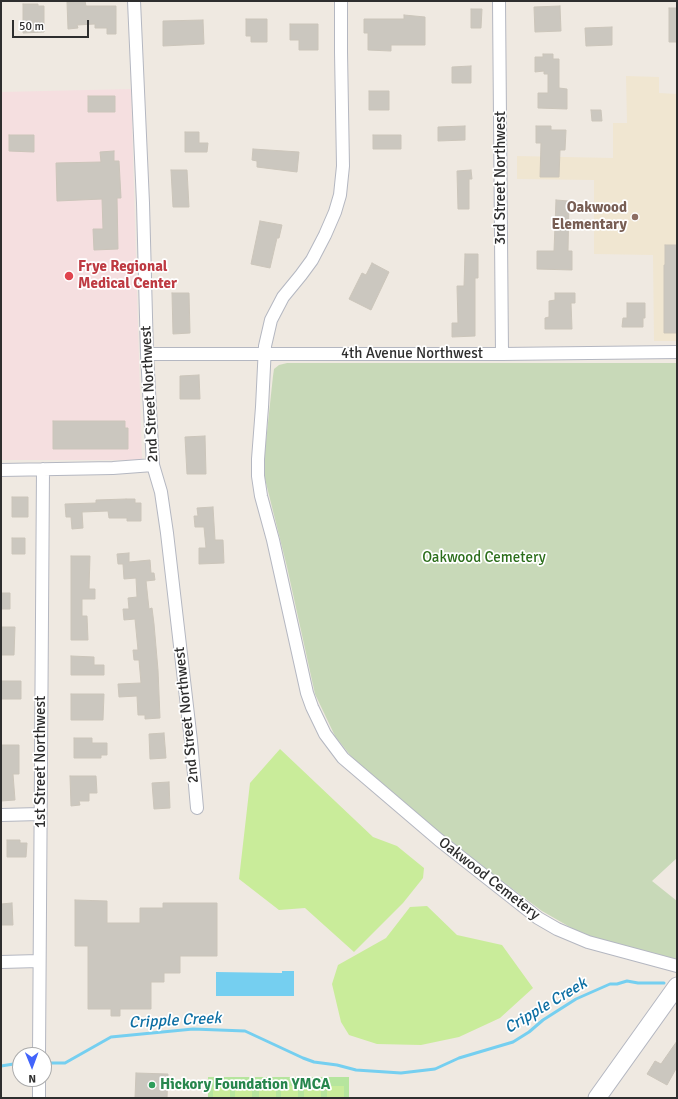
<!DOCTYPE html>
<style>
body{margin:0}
#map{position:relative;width:678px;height:1099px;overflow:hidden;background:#efe9e1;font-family:Signika,sans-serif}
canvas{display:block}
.frame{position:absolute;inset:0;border:2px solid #2e2e2e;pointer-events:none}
.north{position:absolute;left:12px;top:1047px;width:40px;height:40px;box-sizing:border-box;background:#fff;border:1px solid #ababab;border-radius:50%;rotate:179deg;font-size:11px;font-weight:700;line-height:16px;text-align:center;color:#2e2e2e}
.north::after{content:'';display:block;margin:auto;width:14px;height:18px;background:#4264fb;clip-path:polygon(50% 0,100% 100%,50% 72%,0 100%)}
.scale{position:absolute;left:12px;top:20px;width:77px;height:18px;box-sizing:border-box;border:2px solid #2e2e2e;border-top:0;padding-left:5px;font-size:12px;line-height:14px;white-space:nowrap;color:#2e2e2e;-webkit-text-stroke:3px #fff;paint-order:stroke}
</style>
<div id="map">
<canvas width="678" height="1099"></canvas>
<div class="frame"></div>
<div class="north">N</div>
<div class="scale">50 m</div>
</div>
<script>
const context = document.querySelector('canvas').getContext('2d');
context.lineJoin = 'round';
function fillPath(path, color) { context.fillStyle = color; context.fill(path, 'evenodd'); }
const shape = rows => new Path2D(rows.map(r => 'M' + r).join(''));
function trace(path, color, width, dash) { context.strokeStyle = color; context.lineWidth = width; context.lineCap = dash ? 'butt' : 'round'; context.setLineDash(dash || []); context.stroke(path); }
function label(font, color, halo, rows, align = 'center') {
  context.font = font + ' Signika,sans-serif'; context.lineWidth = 3.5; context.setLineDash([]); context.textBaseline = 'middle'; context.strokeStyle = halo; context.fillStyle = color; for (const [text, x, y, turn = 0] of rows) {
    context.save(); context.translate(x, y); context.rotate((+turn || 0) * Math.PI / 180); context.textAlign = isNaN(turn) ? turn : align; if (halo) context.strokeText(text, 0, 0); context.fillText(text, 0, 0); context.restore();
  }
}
fillPath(shape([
 [626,76,659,77,659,93,677,94,677,341,654,341,653,255,594,254,594,180,517,179,517,156,613,158,613,123,627,123]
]), '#f0e6d1');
fillPath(shape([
 [131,89,142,460,1,460,1,92]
]), '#f5dfe0');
fillPath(shape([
 [208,1077,349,1077,349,1098,208,1098]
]), '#b6e59e');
fillPath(shape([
 [287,363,677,363,677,858,652,881,677,901,677,960,619,945,582,934,542,911,471,858,369,775,350,755,335,736,315,694,287,567,265,479,264,460,273,376,274,369,279,365]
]), '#c8d9b8');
fillPath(shape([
 [280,749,373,837,397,846,424,868,423,878,403,903,354,952,305,908,279,910,239,879,250,783],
 [427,906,457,935,502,945,533,988,500,1018,459,1037,421,1045,377,1044,349,1035,341,1022,332,984,338,965,386,938,410,907],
 [230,1086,230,1098,213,1098,213,1087],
 [252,1086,252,1098,235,1098,235,1087],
 [259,1086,276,1086,276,1098,259,1098],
 [281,1086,298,1086,298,1098,281,1098],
 [304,1086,321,1086,321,1098,304,1098],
 [327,1086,344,1086,344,1098,327,1098]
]), '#c9ec9a');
fillPath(shape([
 [282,971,294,971,294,996,216,996,216,972,282,973]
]), '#75cff0');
trace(shape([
 [50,1063,65,1063,111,1037,193,1029,245,1031,303,1058,314,1062,337,1065,356,1070,401,1073,435,1069,459,1058,513,1042,529,1032,543,1020,576,999,610,984,617,984,627,981,638,983,664,983],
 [1,1066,20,1063]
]), '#75cff0', 3);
const building = shape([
 [85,1,86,6,116,6,116,34,107,34,107,28,95,28,95,24,77,25,78,28,68,29,67,2,85,1],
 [23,4,38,4,38,6,44,6,44,32,23,33,23,4],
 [560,6,561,31,535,32,534,7,560,6],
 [669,8,677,8,677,42,669,42,669,8],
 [471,9,482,9,481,28,471,28,471,9],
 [404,15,425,17,425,45,391,45,391,51,368,50,368,33,364,33,364,19,404,19,404,15],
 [246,19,267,19,267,42,251,42,251,36,246,36,246,19],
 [203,20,204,44,163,46,163,21,203,20],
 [290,24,318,24,318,50,299,50,299,40,290,40,290,24],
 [612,27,612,45,586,46,585,28,612,27],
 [543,54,553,54,553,59,559,59,559,88,567,89,567,109,538,108,538,93,548,93,548,74,544,74,544,71,535,72,535,57,543,57,543,54],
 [471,66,471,83,452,83,452,67,471,66],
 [369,91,389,91,389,110,369,110,369,91],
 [88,96,115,96,115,112,88,112,88,96],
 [591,110,601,110,602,121,592,121,591,110],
 [465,126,465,140,438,141,438,127,465,126],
 [536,126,551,126,551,130,566,130,565,150,560,150,559,177,540,177,541,143,536,143,536,126],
 [185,132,199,132,199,143,208,143,207,152,185,152,185,132],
 [9,135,34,135,34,152,9,151,9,135],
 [373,135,401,135,401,149,373,149,373,135],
 [253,149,299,152,297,172,257,167,257,161,252,160,253,149],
 [114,151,114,161,119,161,121,198,117,198,118,249,94,250,93,229,103,229,102,199,57,201,56,163,101,162,100,152,114,151],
 [171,170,187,170,189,207,173,207,171,170],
 [471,170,472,179,469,179,469,209,458,209,457,171,471,170],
 [556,200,569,201,568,251,572,251,572,270,537,269,537,251,554,251,556,200],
 [260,221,282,225,279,238,277,238,270,268,251,264,260,221],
 [665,245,677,245,677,333,664,333,664,265,665,265,665,245],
 [465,254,478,254,478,278,475,278,475,336,452,337,452,323,458,323,457,286,464,286,465,254],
 [372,263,389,272,371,310,349,299,362,273,366,275,372,263],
 [172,293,189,293,190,333,173,334,172,293],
 [555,293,575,293,575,303,571,303,572,329,545,329,545,318,549,317,549,301,555,300,555,293],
 [627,303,645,303,645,318,643,318,643,327,622,327,623,318,627,318,627,303],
 [199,375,200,399,180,399,180,376,199,375],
 [53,421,125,421,125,428,128,428,128,449,53,449,53,421],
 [205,436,206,474,187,474,185,437,205,436],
 [12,497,28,497,28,517,12,517,12,497],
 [126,499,135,499,135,503,141,503,141,521,127,521,127,518,109,518,108,511,82,512,83,528,72,529,71,517,66,517,65,504,96,503,96,500,126,499],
 [213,507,215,540,223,540,224,563,199,564,199,548,206,548,204,527,195,527,194,516,198,516,197,508,213,507],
 [12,538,25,538,25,554,12,554,12,538],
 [129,553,129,562,150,560,151,573,154,573,155,580,146,581,149,609,152,608,154,624,158,670,160,718,145,719,145,715,138,715,137,696,119,697,118,684,141,683,139,660,134,660,133,650,138,650,135,619,124,620,123,609,129,609,128,598,137,597,136,578,124,579,123,564,118,564,117,554,129,553],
 [71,556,90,556,89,589,95,589,95,599,82,599,82,616,87,616,88,640,71,640,71,556],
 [1,593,10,593,10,609,1,609,1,593],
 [1,627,15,627,14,655,1,655,1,627],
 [71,656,94,657,94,665,104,665,104,675,71,675,71,656],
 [1,681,21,681,21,699,1,699,1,681],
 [71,694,104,694,103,720,71,720,71,694],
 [164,733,166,758,150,759,149,734,164,733],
 [74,738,92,738,92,743,107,743,107,755,101,755,101,758,74,758,74,738],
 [1,745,19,745,19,774,13,774,15,800,1,801,1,745],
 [70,776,96,776,97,793,89,793,89,801,79,801,80,805,71,806,70,776],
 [169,782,170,808,154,809,152,783,169,782],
 [7,840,20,840,20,843,27,843,26,857,7,857,7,840],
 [75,900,107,901,107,923,140,923,140,908,163,908,163,903,217,903,217,956,180,956,180,973,164,973,164,982,151,982,151,1009,120,1009,120,1016,111,1016,111,1009,88,1009,88,946,75,946,75,900],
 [12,903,13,925,1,925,1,904,12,903],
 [677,1041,677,1067,667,1085,647,1074,655,1061,661,1064,677,1041],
 [136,1073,168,1074,167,1098,135,1098,136,1073]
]);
fillPath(building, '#cbc7bf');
trace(building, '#cbc5ba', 1);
const minor = shape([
 [134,1,143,203,147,354,153,465,161,492,167,533,191,741,197,808],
 [341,1,341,52,343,166,340,195,335,212,325,235,312,260,301,275,283,297,271,320,265,346,262,407,258,459,258,476,261,496,273,540,307,693,312,707,325,734,343,758,439,840,538,918,557,929,588,942,677,966],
 [499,1,502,354],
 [147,354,502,354,677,352],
 [1,470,113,468,153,465],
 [1,815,40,814],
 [1,962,39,961],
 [39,1055,43,469],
 [39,1098,39,1079]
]);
const secondary = shape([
 [597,1098,677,986]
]);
trace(minor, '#b4b7c1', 14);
trace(secondary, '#b4b7c1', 19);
trace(minor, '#fff', 12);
trace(secondary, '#fff', 17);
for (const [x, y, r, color] of [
 [635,217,4,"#8d6e63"],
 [69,276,5,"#e0444e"],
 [152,1085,4,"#2e9e5b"]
]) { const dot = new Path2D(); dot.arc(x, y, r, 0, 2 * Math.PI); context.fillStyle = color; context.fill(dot); trace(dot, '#fff', 1.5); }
label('15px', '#2e2e2e', '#fff', [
 ["3rd Street Northwest",501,178,-90],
 ["4th Avenue Northwest",412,354],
 ["2nd Street Northwest",150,394,-93],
 ["2nd Street Northwest",187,715,-96],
 ["1st Street Northwest",41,762,-90],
 ["Oakwood Cemetery",489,879,38]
]);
label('bold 15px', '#785e54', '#fff', [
 ["Oakwood",627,208],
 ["Elementary",627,225]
], 'right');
label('bold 15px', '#be3a42', '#fff', [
 ["Frye Regional",78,267],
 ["Medical Center",78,284]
], 'left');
label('15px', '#2c6e1b', '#fff', [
 ["Oakwood Cemetery",484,558]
]);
label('bold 15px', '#27864d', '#fff', [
 ["Hickory Foundation YMCA",160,1085]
], 'left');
label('italic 16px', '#0d6fa3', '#fff', [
 ["Cripple Creek",546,1006,-31],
 ["Cripple Creek",175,1021,-3]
]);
</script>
